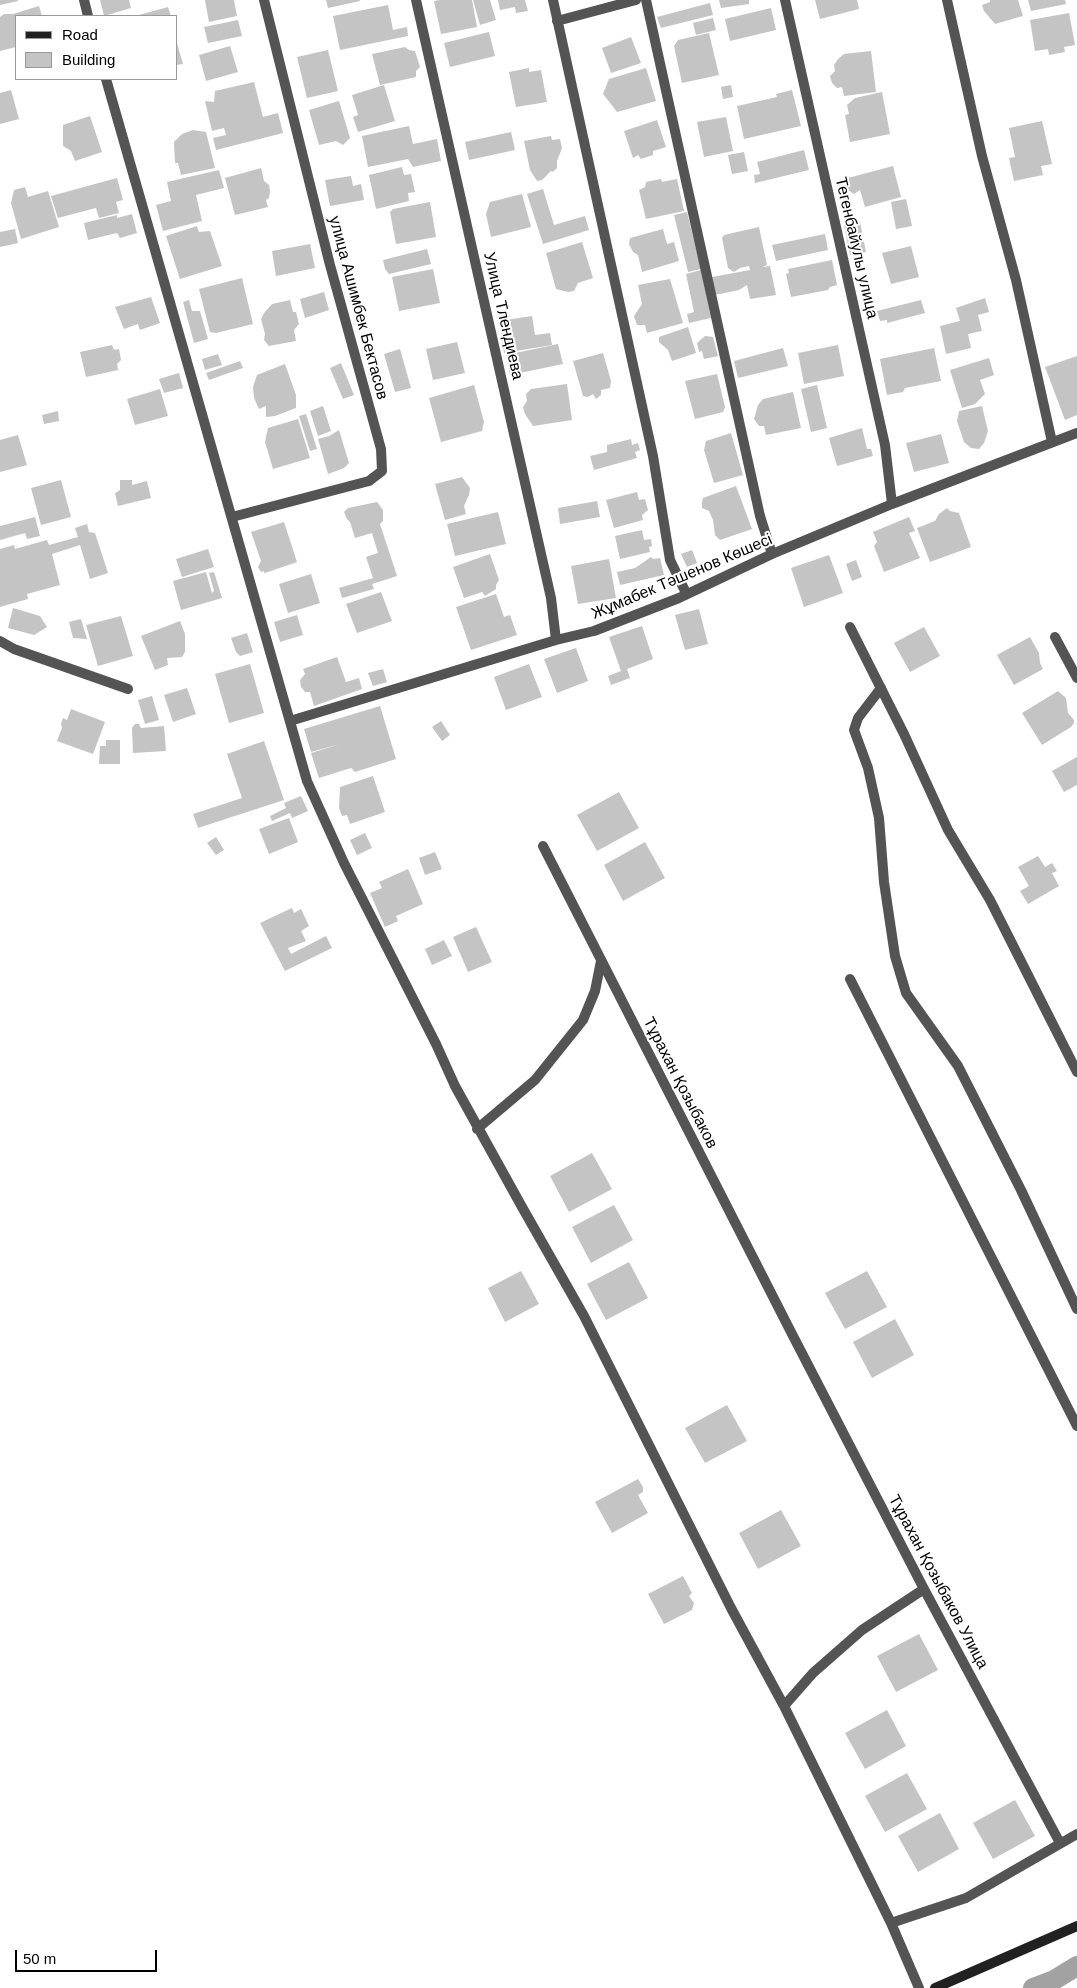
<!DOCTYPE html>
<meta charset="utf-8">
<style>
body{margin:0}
#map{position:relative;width:1077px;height:1988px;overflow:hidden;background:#fff;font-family:Helvetica,sans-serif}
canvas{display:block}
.legend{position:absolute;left:15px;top:15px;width:162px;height:65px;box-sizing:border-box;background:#fff;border:1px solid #999;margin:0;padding:6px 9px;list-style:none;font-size:15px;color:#000}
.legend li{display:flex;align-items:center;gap:10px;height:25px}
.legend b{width:25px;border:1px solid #999}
.scale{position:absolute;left:15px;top:1950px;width:142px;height:22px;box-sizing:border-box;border:2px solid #000;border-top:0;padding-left:6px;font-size:15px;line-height:18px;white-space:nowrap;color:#000;-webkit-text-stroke:4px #fff;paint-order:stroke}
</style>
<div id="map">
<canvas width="1077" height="1988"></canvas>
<ul class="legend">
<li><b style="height:6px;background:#212121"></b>Road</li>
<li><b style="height:14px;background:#c4c4c4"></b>Building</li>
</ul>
<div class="scale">50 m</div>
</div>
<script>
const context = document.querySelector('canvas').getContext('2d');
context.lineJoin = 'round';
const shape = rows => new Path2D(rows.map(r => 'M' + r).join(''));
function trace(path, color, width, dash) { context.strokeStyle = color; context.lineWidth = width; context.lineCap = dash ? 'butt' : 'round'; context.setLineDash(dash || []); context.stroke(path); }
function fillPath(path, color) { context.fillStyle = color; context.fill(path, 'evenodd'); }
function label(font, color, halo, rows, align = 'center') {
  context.font = font + ' Helvetica,sans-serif'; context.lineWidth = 4; context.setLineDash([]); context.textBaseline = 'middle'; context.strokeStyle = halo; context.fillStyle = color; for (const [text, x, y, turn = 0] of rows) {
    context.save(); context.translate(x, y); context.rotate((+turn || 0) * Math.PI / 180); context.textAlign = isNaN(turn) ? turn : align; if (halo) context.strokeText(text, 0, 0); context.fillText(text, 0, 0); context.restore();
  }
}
trace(shape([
 [1033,1988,1054,1980,1077,1966]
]), '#a2a2a2', 20);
fillPath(shape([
 [0,0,18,0,18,1,0,5],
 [100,0,129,0,131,8,104,16],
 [205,0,234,0,237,16,209,22],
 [326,0,360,0,360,1,328,8],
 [440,0,472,0,477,27,441,34,434,1],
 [473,0,490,0,496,20,480,25],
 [498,0,525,0,528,11,516,13,515,7,500,10],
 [719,0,749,0,749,4,721,8],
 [815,0,857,0,859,9,820,19],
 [990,0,1018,0,1023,16,995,24,984,11,982,5,990,2],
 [1028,0,1065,0,1066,4,1031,11],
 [710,3,713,15,661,28,657,17],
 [388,5,393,30,407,27,408,36,340,50,333,16],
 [39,6,42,16,16,16,16,47,0,51,0,17,4,14,13,14],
 [168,7,171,16,135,16],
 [771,8,776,30,730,41,725,19],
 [1069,13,1075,45,1064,47,1065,52,1049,55,1048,49,1035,51,1030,20],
 [713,18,716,30,696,35,693,23],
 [238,20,242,36,208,43,204,27],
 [489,32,495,56,450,67,444,43],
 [709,33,719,75,682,83,674,46,678,40],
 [631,37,641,63,611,73,602,48],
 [176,40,183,64,176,65],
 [230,46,238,72,206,81,199,55],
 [405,47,409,50,415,51,420,67,416,71,416,77,380,85,372,54],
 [328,50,338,91,307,98,297,57],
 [871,51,876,92,844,96,842,87,837,88,832,83,830,76,835,71,834,65,838,59,844,54],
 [529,68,529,72,541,70,547,102,516,107,509,72],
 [646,68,656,101,617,112,603,94,609,79],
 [254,82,263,117,278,113,283,133,216,150,213,138,226,135,224,128,212,131,205,101,214,102,215,91],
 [384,85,395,121,358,132,353,117,358,115,352,95],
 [731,85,733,97,723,99,721,87],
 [11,90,19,119,0,124,0,93],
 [792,90,801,126,744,139,737,106,777,97,776,94],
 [882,92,890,134,850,142,845,115,849,114,847,105,855,98],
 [339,101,350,138,343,145,336,141,319,145,309,110],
 [90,116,102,152,75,161,71,151,63,146,63,125],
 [726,117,733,151,704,157,697,122],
 [657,120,666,147,653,151,653,155,641,159,638,155,633,158,624,131],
 [1042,121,1052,164,1041,166,1043,175,1014,181,1009,158,1015,157,1009,128],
 [409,126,413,144,437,139,441,161,413,167,408,159,368,167,362,136],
 [193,130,206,132,215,168,181,175,178,163,175,163,174,142,182,134],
 [511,132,515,150,469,160,465,142],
 [551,136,552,140,560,139,562,148,557,161,557,168,553,172,551,171,542,180,537,181,530,170,524,141],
 [804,150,809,170,755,183,754,175,760,174,757,162],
 [744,152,748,171,732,174,728,155],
 [893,166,901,197,865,207,860,190,854,194,848,190,848,178],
 [402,167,404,175,411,174,415,192,408,193,409,201,376,209,369,175],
 [261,168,264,181,269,185,270,191,269,198,266,200,268,207,235,215,225,178],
 [219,170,224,188,196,195,202,221,163,231,156,205,171,201,167,182],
 [351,176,353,186,361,184,364,200,330,206,325,180],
 [117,178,123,200,116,202,119,213,99,218,96,208,58,218,51,196],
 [661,179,662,182,677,179,684,211,646,219,639,190,645,187,646,182],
 [25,187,28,197,48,191,59,227,21,239,11,203,14,190],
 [543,189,554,225,585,216,589,230,543,244,527,194],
 [522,194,531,227,491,237,486,214,490,202],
 [906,199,912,226,896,229,891,202],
 [430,202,436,237,396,244,390,212,393,209],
 [687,212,701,269,688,272,674,215],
 [132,214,137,233,120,238,117,233,88,240,84,223,117,215,117,218],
 [860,222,866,252,850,255,844,225],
 [197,226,199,232,210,231,222,266,180,279,166,236],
 [759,227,767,265,762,267,770,266,776,295,750,299,747,285,739,290,715,295,712,277,750,270,749,266,740,268,734,272,728,268,722,238,724,235],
 [15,229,18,243,0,247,0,232],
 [663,229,667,244,674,242,679,261,642,272,638,255,633,252,629,244,630,238],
 [825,234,828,250,776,261,772,245],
 [582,242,593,278,578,283,574,291,568,292,556,289,546,253],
 [310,244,315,268,276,276,272,251],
 [911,246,919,277,891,284,882,253],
 [427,249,431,264,389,274,385,269,383,260],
 [832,260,837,285,830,287,828,290,791,297,786,274,789,273,788,269],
 [433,269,440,303,399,311,392,277],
 [701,270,711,318,689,323,687,314,694,312,686,274],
 [242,278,253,324,216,333,210,332,199,289],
 [670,279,683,323,647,333,645,325,637,325,634,316,642,304,638,285],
 [324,292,329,310,305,318,300,299],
 [151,297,160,323,140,330,138,324,124,329,115,307],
 [985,298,989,312,978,315,982,331,968,334,971,348,946,354,940,326,960,321,956,308],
 [189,300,192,311,200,311,208,339,194,343,183,302],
 [290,300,293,312,296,312,299,324,294,330,296,341,269,346,264,340,265,334,261,319,264,313,272,304],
 [921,300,925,313,887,323,887,320,880,321,877,311],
 [532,316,535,335,550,333,552,345,504,353,499,321],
 [688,327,696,353,672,361,668,350,659,342,659,337],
 [705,336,713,337,718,356,704,359,702,351,699,352,697,343],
 [457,342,465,373,433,380,426,349],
 [558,344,563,364,510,375,506,355],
 [112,345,114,350,119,349,121,360,117,364,118,370,86,377,80,352],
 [838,345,844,376,804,384,798,353],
 [783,348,788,366,738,378,734,361],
 [934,348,941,381,905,388,903,392,887,395,880,359],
 [400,349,411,388,395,392,384,354],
 [603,353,611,381,610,388,601,390,601,395,596,399,593,394,588,397,583,396,573,361],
 [218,354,222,365,205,370,202,359],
 [1077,356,1077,415,1065,420,1045,367],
 [989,358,994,375,980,380,985,394,975,404,962,408,950,370],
 [240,361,243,368,209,380,206,373],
 [341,363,354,395,343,399,330,368],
 [285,364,296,395,296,408,275,416,266,417,266,406,259,409,254,398,253,387,257,375],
 [179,373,183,388,164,393,159,379],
 [717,374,725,407,723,412,695,419,685,381],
 [567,384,572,420,533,426,525,414,523,407,527,401,526,394,531,389],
 [474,385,484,422,482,431,441,442,429,398],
 [817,385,827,428,811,432,801,389],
 [160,389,168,416,135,425,127,399],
 [793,392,801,428,766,435,764,426,759,426,754,419,758,405,763,399],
 [323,406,331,431,318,436,310,411],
 [982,406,988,431,984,443,979,449,971,448,964,442,957,421,959,411],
 [58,411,59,421,44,424,42,415],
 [306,414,317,449,310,451,299,416],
 [298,419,310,458,273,469,265,442,268,428],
 [862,428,867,449,871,449,873,456,837,466,829,438],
 [339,430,349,463,344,468,328,474,318,439,329,436],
 [731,433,743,475,714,483,704,450,706,441],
 [941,434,949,463,914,472,906,443],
 [18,435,27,465,0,472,0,440],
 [631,439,632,445,638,443,640,450,635,452,637,458,594,470,590,456,607,452,607,445],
 [462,477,470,488,469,495,464,506,466,514,445,520,435,484],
 [61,480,71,517,41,525,31,488],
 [120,480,132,480,132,485,147,481,151,498,118,506,115,493,120,490],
 [736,486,752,529,720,540,715,535,713,520,709,511,702,508,702,502,703,498],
 [637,492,639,500,645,499,648,510,642,515,643,520,614,528,606,500],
 [597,501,600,517,560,524,558,508],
 [377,502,383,510,383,521,380,524,397,576,372,584,374,589,342,598,339,588,373,578,366,557,378,553,372,533,355,538,350,522,347,519,344,512,348,508],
 [947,508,950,511,959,513,971,547,930,562,917,528,935,521,939,514],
 [498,512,506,544,455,556,447,524],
 [35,517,40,536,27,539,25,533,0,540,0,526],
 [909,517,915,531,909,533,920,558,884,572,874,546,877,542,873,532],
 [284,522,297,562,265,573,263,571,261,572,258,567,261,561,251,532],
 [87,524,89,532,95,533,108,573,90,579,80,545,52,554,60,585,27,594,28,599,0,607,0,549,14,545,15,549,47,540,49,545,78,537,75,528],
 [642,530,644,540,651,539,652,546,649,547,650,552,620,559,615,536],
 [208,549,214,567,182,577,176,559],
 [692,550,697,563,687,567,681,554],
 [490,554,499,580,496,585,496,589,485,596,482,592,464,598,453,567],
 [829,555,843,593,804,607,791,568],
 [651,557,653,559,660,558,664,575,620,585,617,572,635,568],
 [609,559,616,598,578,604,571,566],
 [856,560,862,577,852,581,846,564],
 [206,572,212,593,214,591,209,573,214,572,222,598,181,610,173,581],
 [311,574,320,603,288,613,279,584],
 [381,592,392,621,357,633,346,604],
 [496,594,504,617,510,615,517,635,471,650,456,607],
 [13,608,40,616,47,627,34,635,8,628],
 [699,609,708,644,685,650,675,615],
 [297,615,303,635,280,642,274,622],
 [121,616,133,656,98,666,86,625],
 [81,619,87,639,73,638,69,622],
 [180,621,185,634,185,652,182,657,167,658,168,665,155,670,141,636],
 [642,626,653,659,627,669,630,678,611,685,608,676,621,671,609,637],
 [924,627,940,656,910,672,894,643],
 [247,633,253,652,240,656,236,652,231,638],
 [1030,637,1039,653,1040,663,1043,669,1014,685,997,655],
 [576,648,588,681,557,693,544,659],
 [337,657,346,682,359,678,362,689,314,706,310,692,305,692,301,687,300,680,305,674,303,669],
 [250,664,264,713,229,723,215,674],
 [529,664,542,697,506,710,494,677],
 [383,669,387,682,373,686,368,673],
 [187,688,196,714,173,722,164,695],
 [1058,691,1066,698,1068,713,1074,720,1074,723,1071,727,1042,745,1022,713],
 [152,696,159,720,145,724,138,700],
 [380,706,396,759,355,772,351,768,319,778,311,753,340,744,311,752,304,729],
 [71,709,105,722,93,754,57,741,62,728,61,724,63,718,67,720],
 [441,721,450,735,442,741,432,727],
 [135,724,139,724,141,728,164,726,166,751,133,753,132,728],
 [106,740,120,740,120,764,99,764,100,746,106,746],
 [264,741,284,800,198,828,193,814,242,798,227,754],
 [1077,757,1077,785,1064,792,1052,771],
 [373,776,385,812,350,824,347,815,342,816,339,808,340,787],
 [619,792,639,828,597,851,577,815],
 [301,796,308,811,292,818,290,813,272,821,270,816,286,808,284,803],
 [289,818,298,842,269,854,259,829],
 [365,833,372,848,357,855,350,840],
 [216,837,224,850,216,855,207,843],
 [645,842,665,878,623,901,604,865],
 [435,852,442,869,425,875,419,858],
 [1038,856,1045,867,1052,863,1057,871,1052,873,1059,886,1028,904,1020,891,1029,886,1018,867],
 [408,869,423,904,396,916,398,921,385,927,370,893,382,888,379,882],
 [292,908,294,913,301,909,309,926,301,931,306,941,288,948,291,954,326,936,332,948,285,971,260,923],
 [476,927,492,962,468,972,453,937],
 [444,940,452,956,432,965,425,949],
 [592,1153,612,1189,569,1212,550,1176],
 [614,1205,633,1240,591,1263,572,1227],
 [629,1262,648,1298,606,1320,587,1284],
 [521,1271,539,1304,505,1322,488,1288],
 [867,1271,887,1307,845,1329,825,1293],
 [895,1319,914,1355,872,1378,853,1342],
 [727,1405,747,1441,705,1463,685,1428],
 [638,1479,643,1487,643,1492,638,1495,648,1513,612,1533,595,1502],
 [781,1510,801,1546,758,1569,739,1533],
 [683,1576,692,1593,689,1596,694,1603,692,1610,664,1624,648,1594],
 [919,1634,938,1670,896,1692,877,1656],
 [887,1710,906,1746,865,1769,845,1733],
 [907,1773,927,1809,885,1832,865,1796],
 [1015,1800,1035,1836,993,1859,973,1823],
 [940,1813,959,1849,918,1872,898,1836]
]), '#c4c4c4');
trace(shape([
 [881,688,858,718,854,730,868,768,879,818,884,882,895,956,906,993,958,1066,1021,1190,1077,1309]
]), '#545454', 10);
trace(shape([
 [84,0,88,16],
 [416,0,551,598,556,640],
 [553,0,653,456,670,560,686,593],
 [646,0,760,516,772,554],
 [785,0,885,445,892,504],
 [947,0,982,156,1016,280,1052,442],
 [557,21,636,0],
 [106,79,307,781,344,863,436,1044,455,1086,522,1207,584,1316,731,1608,784,1706,891,1923,919,1988],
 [232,517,369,481,382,471,381,449,330,265,264,0],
 [850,627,904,734,948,830,990,900,1077,1072],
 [1055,637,1077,678],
 [0,641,14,649,128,689],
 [290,721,556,640,594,631,679,598,772,554,892,504,1077,433],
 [543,846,792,1334,924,1589,1060,1843],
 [850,979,1077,1426],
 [477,1129,535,1080,583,1020,595,991,601,961],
 [784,1706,813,1673,862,1630,924,1589],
 [891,1923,966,1898,1077,1834]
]), '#545454', 10);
trace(shape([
 [935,1988,1077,1926]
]), '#212121', 10);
label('16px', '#000', '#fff', [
 ["Тегенбайулы улица",856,248,77],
 ["улица Ашимбек Бектасов",358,308,75],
 ["Улица Тлендиева",503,316,77],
 ["Жұмабек Тәшенов Көшесі",682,577,-23],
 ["Тұрахан Қозыбаков",680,1083,63],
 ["Тұрахан Қозыбаков Улица",938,1582,62]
]);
</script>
